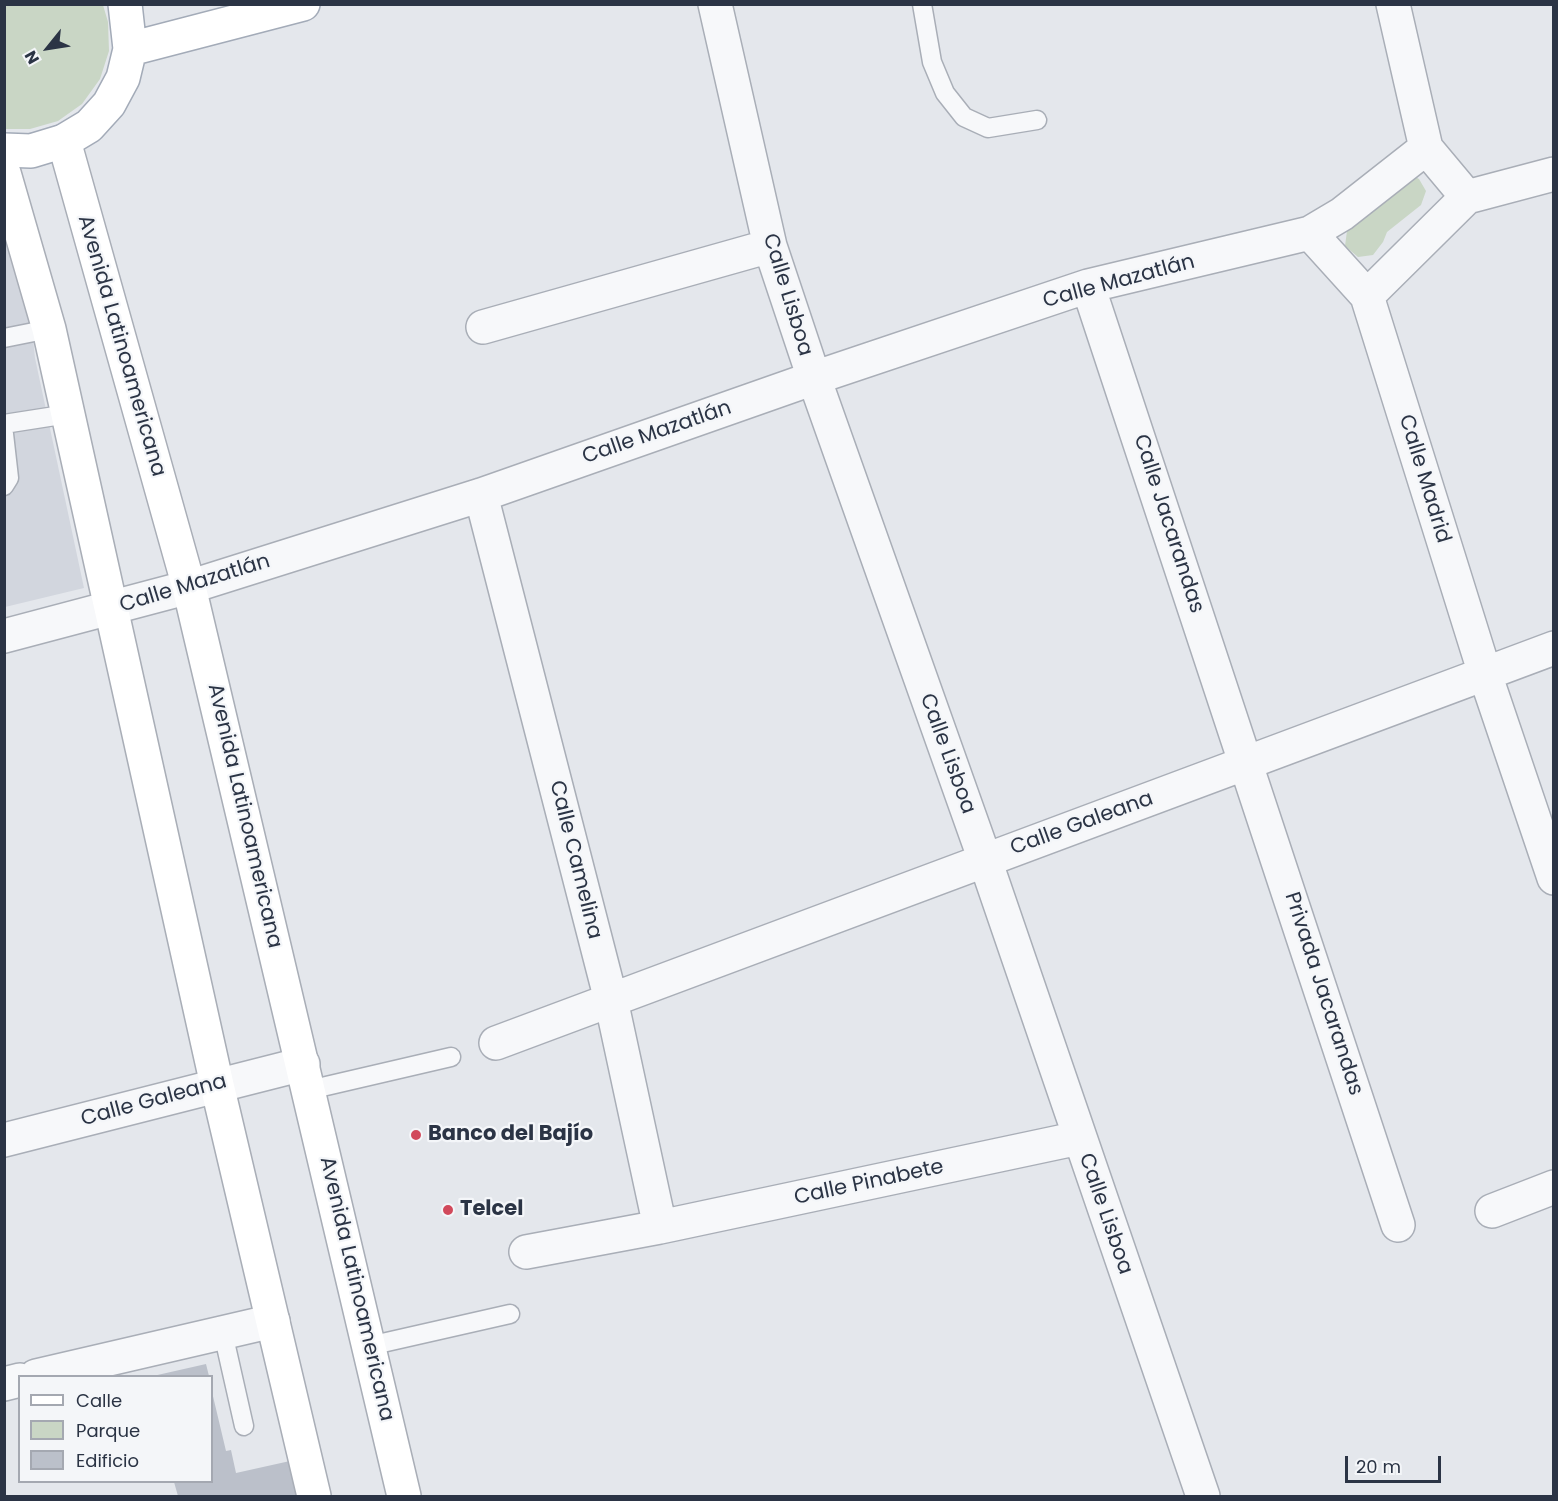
<!DOCTYPE html>
<meta charset="utf-8">
<style>
body{margin:0}
#map{position:relative;width:1558px;height:1501px;overflow:hidden;background:#e4e7ec;font-family:Poppins,sans-serif}
canvas{display:block}
.frame{position:absolute;inset:0;border:6px solid #2b3445;pointer-events:none}
.legend{position:absolute;left:18px;top:1375px;width:195px;height:108px;box-sizing:border-box;background:#f4f6f9;border:2px solid #a4a8b1;margin:0;padding:8px 10px;list-style:none;font-size:18px;color:#2b3445}
.legend li{display:flex;align-items:center;gap:12px;height:30px}
.legend b{width:30px;border:2px solid #a4a8b1}
.north{position:absolute;left:18px;top:18px;width:60px;height:60px;-webkit-text-stroke:4px #f4f6f9;paint-order:stroke;rotate:240deg;font-size:16px;font-weight:700;line-height:24px;text-align:center;color:#2b3445}
.north::after{content:'';display:block;margin:auto;width:21px;height:27px;background:#2b3445;clip-path:polygon(50% 0,100% 100%,50% 72%,0 100%)}
.scale{position:absolute;left:1345px;top:1456px;width:96px;height:27px;box-sizing:border-box;border:3px solid #2b3445;border-top:0;padding-left:8px;font-size:18px;line-height:21px;white-space:nowrap;color:#2b3445;-webkit-text-stroke:4px #f4f6f9;paint-order:stroke}
</style>
<div id="map">
<canvas width="1558" height="1501"></canvas>
<div class="frame"></div>
<ul class="legend">
<li><b style="height:8px;background:#fff"></b>Calle</li>
<li><b style="height:16px;background:#c9d6c5"></b>Parque</li>
<li><b style="height:16px;background:#bbc0ca"></b>Edificio</li>
</ul>
<div class="north">N</div>
<div class="scale">20 m</div>
</div>
<script>
const context = document.querySelector('canvas').getContext('2d');
context.lineJoin = 'round';
function fillPath(path, color) { context.fillStyle = color; context.fill(path, 'evenodd'); }
const shape = rows => new Path2D(rows.map(r => 'M' + r).join(''));
function trace(path, color, width, dash) { context.strokeStyle = color; context.lineWidth = width; context.lineCap = dash ? 'butt' : 'round'; context.setLineDash(dash || []); context.stroke(path); }
function label(font, color, halo, rows, align = 'center') {
  context.font = font + ' Poppins,sans-serif'; context.lineWidth = 4.5; context.setLineDash([]); context.textBaseline = 'middle'; context.strokeStyle = halo; context.fillStyle = color; for (const [text, x, y, turn = 0] of rows) {
    context.save(); context.translate(x, y); context.rotate((+turn || 0) * Math.PI / 180); context.textAlign = isNaN(turn) ? turn : align; if (halo) context.strokeText(text, 0, 0); context.fillText(text, 0, 0); context.restore();
  }
}
fillPath(shape([
 [4,214,30,309,35,358,84,588,5,607]
]), '#d2d6de');
fillPath(shape([
 [5,4,103,5,108,22,109,51,100,79,82,104,58,121,30,129,5,129],
 [1409,173,1419,179,1426,191,1421,205,1387,232,1383,242,1373,255,1358,257,1345,246,1347,231,1373,212]
]), '#c9d6c5');
fillPath(shape([
 [206,1364,209,1376,153,1376],
 [212,1392,226,1451,231,1450,236,1473,290,1461,298,1496,178,1496,174,1482,212,1482]
]), '#bbc0ca');
const lane = shape([
 [922,4,932,62,945,93,964,117,988,128,1037,120],
 [4,338,49,329],
 [4,424,68,414],
 [4,434,9,478,4,486],
 [309,1090,451,1057],
 [223,1333,244,1426],
 [369,1346,510,1314]
]);
const street = shape([
 [715,4,770,246,814,378,985,860,1203,1496],
 [1393,4,1426,148,1467,197],
 [1310,233,1367,296,1485,674,1554,878],
 [1088,286,1398,1225],
 [1367,296,1467,197,1554,174],
 [483,327,770,246],
 [481,495,611,1000,660,1227],
 [4,636,189,587,481,495,814,378,1088,286,1310,233,1342,214,1426,148],
 [496,1043,1554,648],
 [4,1140,303,1064],
 [1492,1211,1554,1187],
 [526,1252,660,1227,1079,1138],
 [36,1376,273,1321],
 [4,1384,20,1380]
]);
const secondary = shape([
 [64,141,189,587,404,1496],
 [4,173,49,329,217,1085,314,1496]
]);
const primary = shape([
 [130,49,303,4],
 [4,150,31,151,64,141,89,126,109,104,123,78,130,49,125,4]
]);
trace(lane, '#a9aeb7', 21);
trace(street, '#a9aeb7', 36);
trace(secondary, '#a9aeb7', 36);
trace(primary, '#a3abb8', 36);
trace(lane, '#f7f8fa', 18);
trace(street, '#f7f8fa', 33);
trace(secondary, '#fff', 33);
trace(primary, '#fff', 33);
for (const [x, y, r, color] of [
 [416,1135,6,"#d1495b"],
 [448,1210,6,"#d1495b"]
]) { const dot = new Path2D(); dot.arc(x, y, r, 0, 2 * Math.PI); context.fillStyle = color; context.fill(dot); trace(dot, '#f4f6f9', 2); }
label('21px', '#2b3445', '#f4f6f9', [
 ["Calle Mazatlán",1119,282,-15],
 ["Calle Lisboa",787,295,73],
 ["Avenida Latinoamericana",121,346,74],
 ["Calle Mazatlán",657,433,-19],
 ["Calle Madrid",1424,479,73],
 ["Calle Jacarandas",1168,524,72],
 ["Calle Mazatlán",195,584,-17],
 ["Calle Lisboa",947,754,70],
 ["Avenida Latinoamericana",244,816,77],
 ["Calle Galeana",1082,824,-20],
 ["Calle Camelina",575,860,76],
 ["Privada Jacarandas",1323,994,72],
 ["Calle Galeana",154,1101,-15],
 ["Calle Pinabete",869,1183,-12],
 ["Calle Lisboa",1105,1214,71],
 ["Avenida Latinoamericana",356,1289,77]
]);
label('bold 21px', '#2b3445', '#f4f6f9', [
 ["Banco del Bajío",428,1135],
 ["Telcel",460,1210]
], 'left');
</script>
